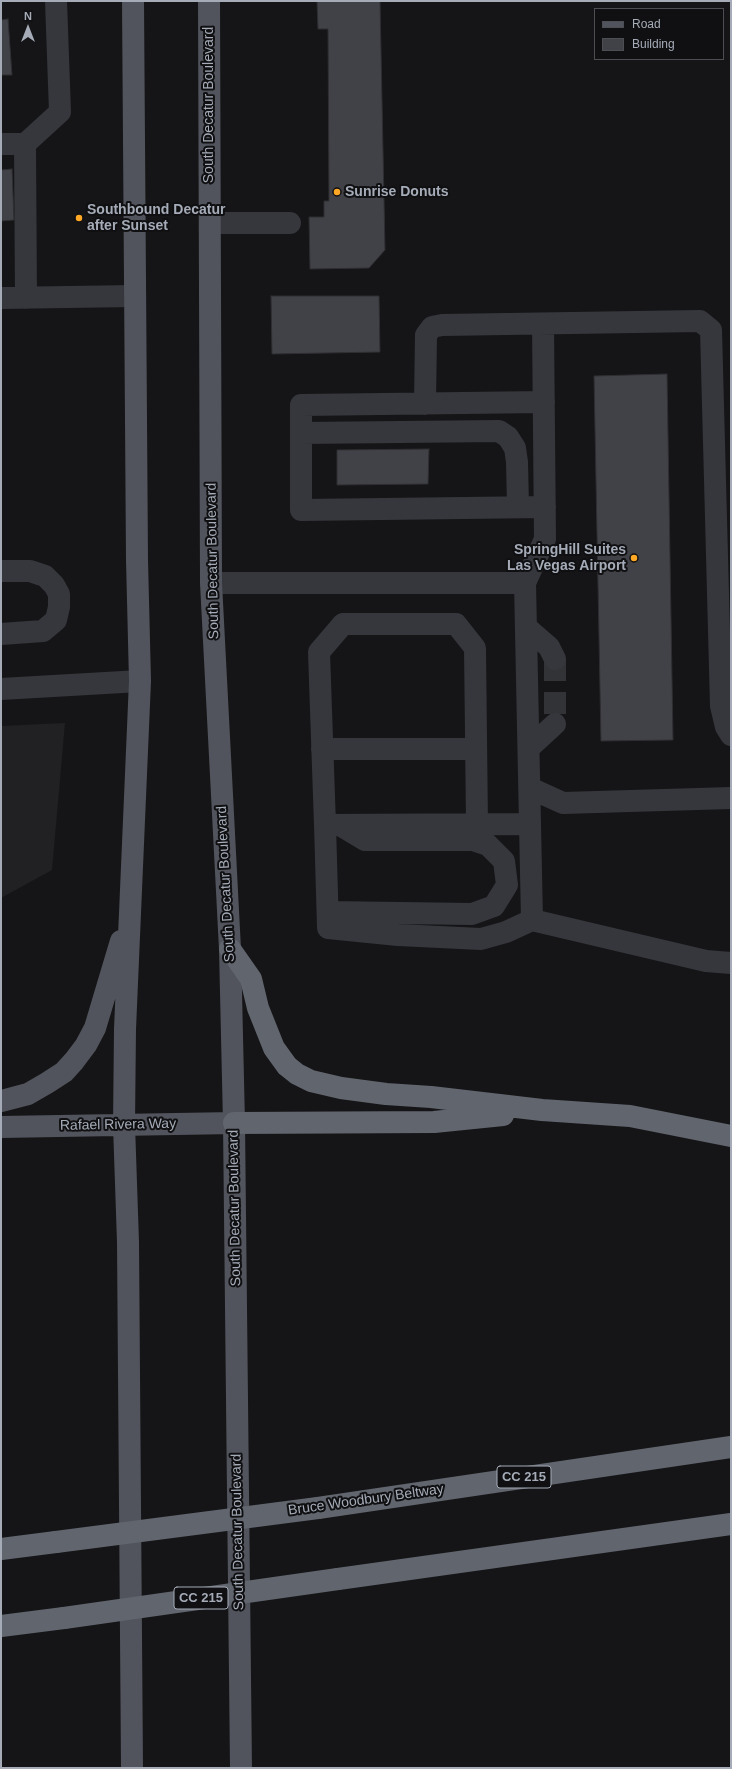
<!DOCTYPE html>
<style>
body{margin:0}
#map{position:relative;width:732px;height:1769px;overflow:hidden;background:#151517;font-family:Arial,sans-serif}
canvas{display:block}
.frame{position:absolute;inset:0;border:2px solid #a5acb8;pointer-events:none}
.legend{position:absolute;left:594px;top:8px;width:130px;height:52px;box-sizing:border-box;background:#101012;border:1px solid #4c4e54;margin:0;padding:5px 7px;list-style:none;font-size:12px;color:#a5acb8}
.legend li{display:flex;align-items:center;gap:8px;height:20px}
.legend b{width:20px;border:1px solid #4c4e54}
.north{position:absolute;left:8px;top:8px;width:40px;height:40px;-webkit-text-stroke:3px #101012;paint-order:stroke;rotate:0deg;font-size:11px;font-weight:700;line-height:16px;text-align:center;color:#a5acb8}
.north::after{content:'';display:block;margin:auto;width:14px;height:18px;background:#a5acb8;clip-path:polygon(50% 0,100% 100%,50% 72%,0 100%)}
</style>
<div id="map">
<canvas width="732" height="1769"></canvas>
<div class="frame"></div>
<ul class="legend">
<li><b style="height:5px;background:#51545c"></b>Road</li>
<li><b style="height:11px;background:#414247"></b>Building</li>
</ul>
<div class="north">N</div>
</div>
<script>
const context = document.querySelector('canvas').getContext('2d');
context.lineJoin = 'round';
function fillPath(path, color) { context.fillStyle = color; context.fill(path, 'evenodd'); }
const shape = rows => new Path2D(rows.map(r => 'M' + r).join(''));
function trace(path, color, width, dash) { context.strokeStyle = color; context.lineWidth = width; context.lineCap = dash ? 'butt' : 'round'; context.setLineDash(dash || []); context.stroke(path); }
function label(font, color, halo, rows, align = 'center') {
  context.font = font + ' Arial,sans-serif'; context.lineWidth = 4; context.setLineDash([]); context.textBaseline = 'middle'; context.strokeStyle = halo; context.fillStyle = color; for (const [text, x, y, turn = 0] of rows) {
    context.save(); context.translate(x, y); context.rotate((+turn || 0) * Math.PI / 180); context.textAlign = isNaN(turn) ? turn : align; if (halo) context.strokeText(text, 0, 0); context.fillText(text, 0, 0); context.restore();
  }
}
fillPath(shape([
 [65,723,52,870,1,898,1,726]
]), '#212124');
const building = shape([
 [317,1,380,1,385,250,369,268,310,269,309,217,324,217,324,201,329,201,328,29,318,29,317,1],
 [8,19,12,75,1,75,1,20,8,19],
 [12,169,14,220,1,221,1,170,12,169],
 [271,296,379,296,380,352,272,354,271,296],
 [667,374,673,740,601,741,594,376,667,374],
 [429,449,428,484,337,485,337,450,429,449]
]);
fillPath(building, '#414247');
trace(building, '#2f2f33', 1);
trace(shape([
 [555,659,555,724]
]), '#323337', 22, [22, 11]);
trace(shape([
 [1,144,25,144,26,298],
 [25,144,60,112,56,1],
 [210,223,290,223],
 [1,298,135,296],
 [544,402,301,405,301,510,545,507],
 [425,404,426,335,432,327,442,325,700,321,711,330,721,706,726,727,731,735],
 [301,433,499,431,508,437,515,448,517,462,518,507],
 [1,571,30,571,45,576,54,585,59,594,59,607,56,620,43,631,1,634],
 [211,583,525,583,545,539,543,324],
 [525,583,532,920,706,961,731,963],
 [526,627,549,647,555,659],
 [1,689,140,681],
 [529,748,555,724],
 [322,749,476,749],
 [530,788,563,803,731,798],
 [477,824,475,648,456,624,343,624,319,652,325,825,530,824],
 [325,825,328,928,398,935,481,939,506,932,532,920],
 [328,912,472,914,494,906,507,885,504,861,488,845,473,840,365,840,340,825]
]), '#35373c', 22);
trace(shape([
 [209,1,211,583,230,949,234,1123,241,1768],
 [1,1101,28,1094,47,1083,64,1072,74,1061,86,1045,95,1028,121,941],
 [1,1127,234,1123],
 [132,1768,128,1242,124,1125,125,1029,140,681,137,560,133,1]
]), '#51545c', 22);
trace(shape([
 [230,949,251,979,258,1008,274,1048,287,1066,297,1074,311,1081,341,1088,386,1094,431,1097,542,1110,630,1116,731,1136],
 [234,1123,434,1122,503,1115],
 [318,1508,731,1447],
 [1,1549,56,1542],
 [338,1579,731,1524],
 [1,1626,64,1618]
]), '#61656e', 22);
trace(shape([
 [56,1542,318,1508],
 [64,1618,338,1579]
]), '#61656e', 22);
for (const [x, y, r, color] of [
 [337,192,4,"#ffa825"],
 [79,218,4,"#ffa825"],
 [634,558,4,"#ffa825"]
]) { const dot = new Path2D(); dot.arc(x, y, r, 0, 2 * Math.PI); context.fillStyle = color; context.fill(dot); trace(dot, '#101012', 1.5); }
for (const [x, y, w] of [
 [524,1477,54],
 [201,1598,54]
]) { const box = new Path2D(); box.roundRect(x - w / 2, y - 11, w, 22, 3); context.fillStyle = '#101012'; context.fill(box); trace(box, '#a5acb8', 1); }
label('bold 13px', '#a5acb8', null, [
 ["CC 215",524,1477],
 ["CC 215",201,1598]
]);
label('14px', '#a5acb8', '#101012', [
 ["South Decatur Boulevard",209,105,-90],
 ["South Decatur Boulevard",213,561,-91],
 ["South Decatur Boulevard",226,884,-93],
 ["Rafael Rivera Way",118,1125,-1],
 ["South Decatur Boulevard",235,1208,-91],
 ["Bruce Woodbury Beltway",366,1500,-8],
 ["South Decatur Boulevard",238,1532,-91]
]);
label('bold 14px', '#a5acb8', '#101012', [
 ["Sunrise Donuts",345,192],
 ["Southbound Decatur",87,210],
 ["after Sunset",87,226],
 ["SpringHill Suites",626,550,"right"],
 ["Las Vegas Airport",626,566,"right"]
], 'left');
</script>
